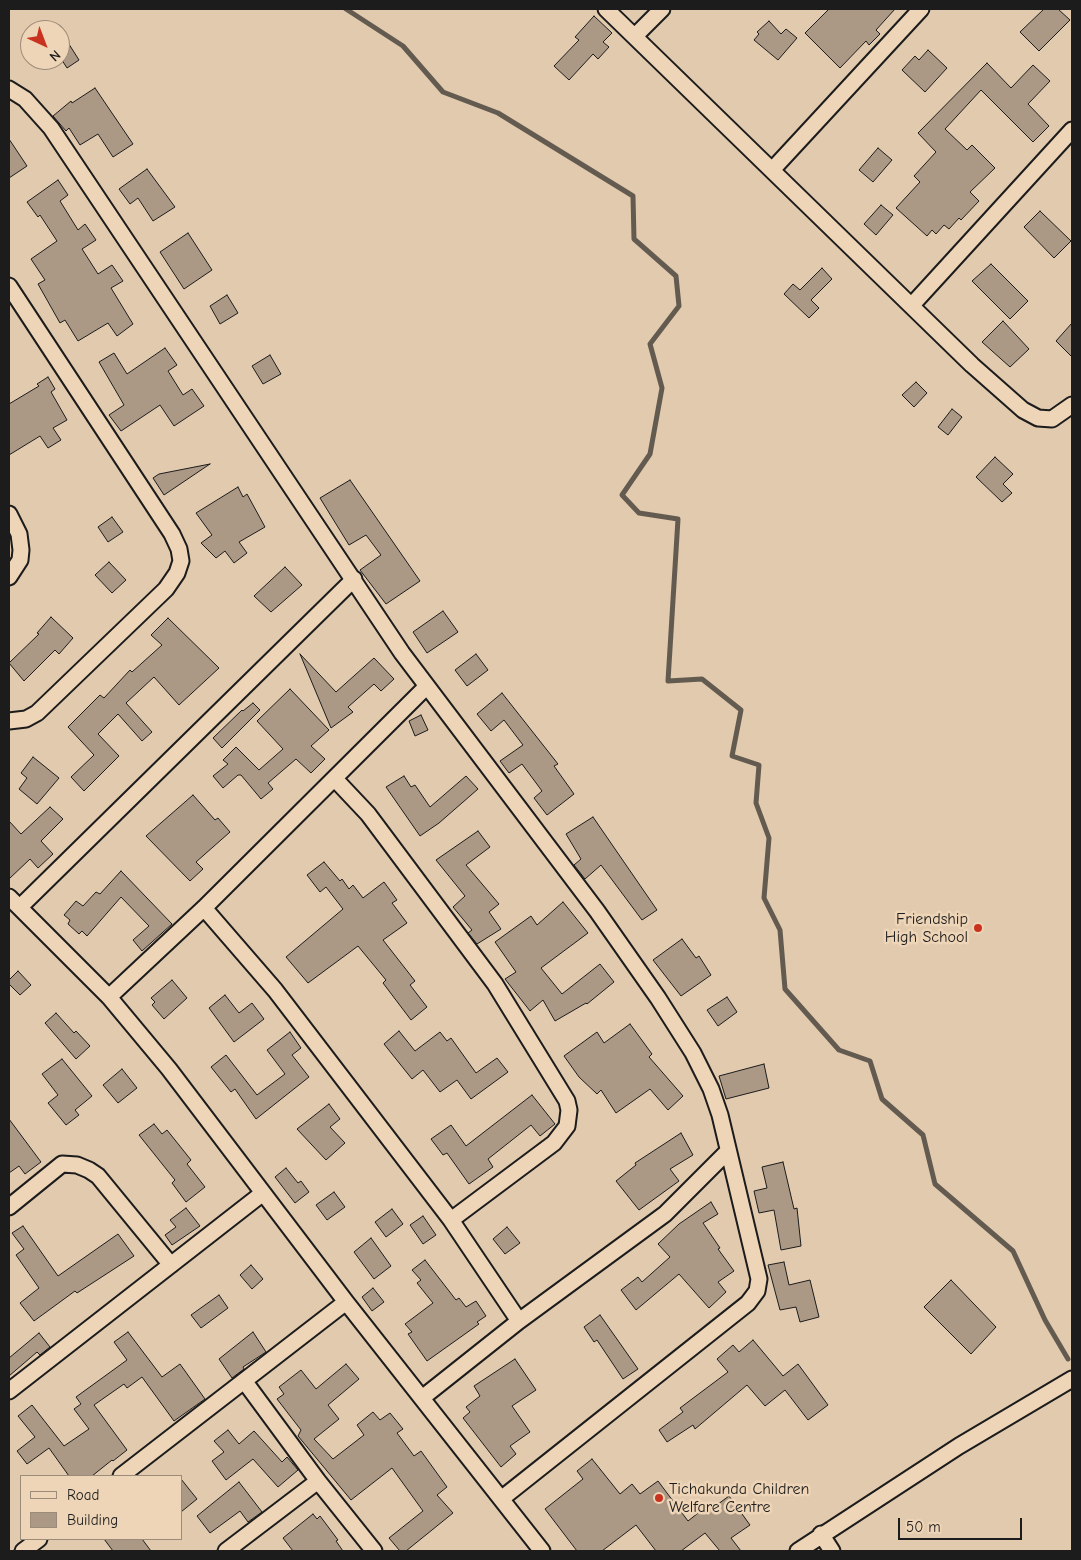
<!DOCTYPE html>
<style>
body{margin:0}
#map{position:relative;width:1081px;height:1560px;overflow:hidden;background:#e2caae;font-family:"Comic Neue",sans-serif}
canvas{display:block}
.frame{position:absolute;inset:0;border:10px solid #1c1c1c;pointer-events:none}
.legend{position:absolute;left:20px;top:1475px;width:162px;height:65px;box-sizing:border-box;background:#efd5b7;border:1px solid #9b8b79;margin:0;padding:6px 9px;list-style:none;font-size:15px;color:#1c1c1c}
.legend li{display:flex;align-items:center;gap:10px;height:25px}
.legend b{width:25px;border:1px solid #9b8b79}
.north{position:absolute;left:20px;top:20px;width:50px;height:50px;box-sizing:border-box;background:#efd5b7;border:1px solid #9b8b79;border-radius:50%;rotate:137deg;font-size:14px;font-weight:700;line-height:20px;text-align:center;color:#1c1c1c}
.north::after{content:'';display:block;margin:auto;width:18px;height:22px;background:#c8321e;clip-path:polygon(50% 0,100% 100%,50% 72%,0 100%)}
.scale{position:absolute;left:898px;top:1518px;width:124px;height:22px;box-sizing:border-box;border:2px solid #1c1c1c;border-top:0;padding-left:6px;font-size:15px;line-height:18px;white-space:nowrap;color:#1c1c1c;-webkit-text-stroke:4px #efd5b7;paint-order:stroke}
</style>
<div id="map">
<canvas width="1081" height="1560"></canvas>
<div class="frame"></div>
<ul class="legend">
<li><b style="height:6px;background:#efd5b7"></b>Road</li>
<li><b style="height:14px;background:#ab9985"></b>Building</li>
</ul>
<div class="north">N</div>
<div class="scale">50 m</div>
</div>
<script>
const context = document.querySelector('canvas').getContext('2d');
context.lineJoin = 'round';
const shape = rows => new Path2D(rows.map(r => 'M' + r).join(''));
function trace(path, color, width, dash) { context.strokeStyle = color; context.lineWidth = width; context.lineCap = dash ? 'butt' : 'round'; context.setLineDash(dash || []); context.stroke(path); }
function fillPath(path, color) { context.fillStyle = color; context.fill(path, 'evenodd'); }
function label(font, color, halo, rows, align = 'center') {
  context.font = font + ' "Comic Neue",sans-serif'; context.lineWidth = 5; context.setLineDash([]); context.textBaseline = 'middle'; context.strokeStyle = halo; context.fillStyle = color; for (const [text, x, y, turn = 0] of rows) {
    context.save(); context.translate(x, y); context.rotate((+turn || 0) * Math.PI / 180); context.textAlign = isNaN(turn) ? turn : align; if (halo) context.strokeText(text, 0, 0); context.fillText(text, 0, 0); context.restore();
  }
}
trace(shape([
 [346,9,403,46,443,92,498,113,633,196,634,239,676,276,679,306,650,344,662,388,650,454,622,495,639,513,678,519,668,681,702,679,741,710,732,756,759,765,756,803,769,838,764,898,780,930,785,989,839,1050,870,1061,882,1099,923,1135,935,1184,1013,1251,1045,1320,1068,1359]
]), '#645b50', 5);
const building = shape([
 [829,9,895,9,876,30,880,34,869,45,866,41,840,68,805,33,829,9],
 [1044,9,1058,9,1070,20,1039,51,1020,32,1044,9],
 [594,16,612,33,603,42,609,47,598,59,593,54,569,80,554,66,579,40,575,37,594,16],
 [769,21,781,34,786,29,797,38,778,60,754,40,759,34,757,32,769,21],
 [60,30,79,60,67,68,60,57,60,30],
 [928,50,947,68,925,92,902,70,915,56,919,60,928,50],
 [987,63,1011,88,1033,65,1050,81,1028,104,1049,126,1033,142,981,90,945,129,967,150,972,145,995,168,970,192,979,201,961,220,959,218,949,229,944,225,936,234,932,230,927,236,896,208,920,182,914,176,936,152,918,133,987,63],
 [95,88,133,144,113,157,98,134,80,145,69,128,66,131,53,116,71,101,72,103,95,88],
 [9,139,27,166,9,178,9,139],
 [878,148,892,160,873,182,859,170,878,148],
 [147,169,175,207,153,221,138,198,130,204,119,189,147,169],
 [58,180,68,195,60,201,78,230,85,224,96,240,82,249,98,274,112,265,123,281,111,288,133,324,117,336,108,323,78,341,65,320,60,323,38,284,45,280,31,259,57,241,40,215,38,217,27,202,58,180],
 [881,205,893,215,876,235,864,224,881,205],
 [1040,211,1071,241,1054,258,1024,227,1040,211],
 [188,233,212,270,184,289,160,252,188,233],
 [991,264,1028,301,1010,319,972,281,991,264],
 [822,268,832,279,811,300,819,308,809,318,784,294,793,284,800,290,822,268],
 [227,295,238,313,220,324,210,306,227,295],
 [1003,321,1029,349,1010,367,982,342,1003,321],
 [1072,323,1072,357,1056,341,1072,323],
 [165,348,177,365,168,371,183,395,192,389,204,406,174,426,160,405,121,431,109,415,124,405,99,362,114,353,127,374,165,348],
 [270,355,281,374,263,384,252,366,270,355],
 [48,377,55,389,51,392,67,420,53,428,61,440,48,448,40,436,9,455,9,404,39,386,37,384,48,377],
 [916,382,927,393,914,407,902,395,916,382],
 [952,409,962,417,948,435,938,427,952,409],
 [995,457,1013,474,1003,484,1012,493,1002,502,976,477,995,457],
 [210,464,164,495,153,478,159,474,210,464],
 [350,480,420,581,386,604,360,570,381,555,366,535,349,545,320,498,350,480],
 [238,487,243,497,247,494,265,527,239,542,247,553,234,563,225,551,216,558,201,543,212,535,196,513,238,487],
 [112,517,123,532,108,542,98,527,112,517],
 [109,562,126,580,112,593,95,575,109,562],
 [285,567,302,585,271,612,254,596,285,567],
 [443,611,458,632,427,653,413,632,443,611],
 [51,617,73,638,59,654,55,650,24,681,9,663,39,634,37,633,51,617],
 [168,618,219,668,179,705,154,677,126,703,152,732,142,741,118,714,98,734,119,756,84,791,71,777,94,755,68,727,100,695,104,698,130,670,132,672,162,645,151,635,168,618],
 [300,654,336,692,374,658,394,679,381,691,374,684,348,707,353,712,331,728,300,654],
 [476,654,488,670,467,686,455,670,476,654],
 [290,689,329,730,311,746,325,759,311,773,296,759,268,783,273,789,261,799,241,775,238,775,223,788,213,776,228,764,223,760,236,747,259,770,283,749,257,721,290,689],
 [502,693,558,764,554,766,574,794,547,815,534,798,542,791,522,764,509,773,500,761,523,745,504,720,491,731,477,714,502,693],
 [253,703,260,710,222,748,213,738,242,710,243,711,253,703],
 [421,715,428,730,415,736,409,721,421,715],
 [33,757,59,778,37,804,19,789,27,778,21,773,33,757],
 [404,776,411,787,415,785,430,807,466,776,478,789,439,823,420,836,386,787,404,776],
 [193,795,215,820,218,818,230,832,196,862,203,869,190,881,146,836,193,795],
 [50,807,63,819,41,841,53,854,38,868,30,859,9,879,9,821,21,834,50,807],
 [593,817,657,910,642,920,601,865,585,879,574,865,581,859,566,834,593,817],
 [478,831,490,847,466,865,499,904,489,912,501,929,477,944,468,933,472,930,453,907,465,896,436,860,478,831],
 [324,862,340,881,342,879,349,889,353,885,363,898,384,882,397,900,392,903,407,923,383,940,415,981,410,985,427,1007,411,1020,383,983,386,980,358,946,308,983,286,957,343,909,326,887,320,892,307,875,324,862],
 [121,871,172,924,142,951,133,940,149,926,121,897,87,936,82,931,79,934,68,924,70,920,64,915,76,901,83,906,96,892,100,894,121,871],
 [563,902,588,933,541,968,562,994,600,964,614,982,587,1004,586,1003,555,1021,543,1000,530,1011,505,979,516,972,495,942,531,916,537,925,563,902],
 [682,939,696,958,699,956,711,975,681,996,653,960,682,939],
 [18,971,31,985,20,995,9,984,9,980,18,971],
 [172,980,187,998,164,1019,152,1005,155,1002,151,998,172,980],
 [225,995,239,1013,252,1003,264,1019,234,1042,209,1008,225,995],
 [727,997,737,1012,718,1026,707,1010,727,997],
 [56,1013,74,1033,76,1031,90,1046,76,1059,45,1023,56,1013],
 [630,1024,652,1054,649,1057,683,1096,668,1110,650,1089,616,1113,601,1090,597,1094,579,1077,564,1056,597,1032,604,1043,630,1024],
 [399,1031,415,1051,440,1032,447,1041,451,1038,476,1073,497,1058,508,1072,471,1099,457,1080,440,1092,423,1070,412,1079,384,1044,399,1031],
 [290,1032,301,1048,292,1055,309,1077,256,1119,235,1089,231,1092,211,1067,226,1055,257,1095,285,1074,267,1050,290,1032],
 [62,1059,92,1096,75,1110,79,1115,66,1125,48,1103,58,1095,42,1074,62,1059],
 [764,1064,769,1088,726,1099,719,1076,764,1064],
 [122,1069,137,1088,118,1103,103,1085,122,1069],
 [532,1095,555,1124,540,1136,531,1125,488,1159,493,1167,469,1184,447,1153,443,1155,431,1139,451,1125,466,1146,532,1095],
 [329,1104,340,1119,330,1127,345,1143,326,1160,297,1129,329,1104],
 [9,1119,41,1162,25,1174,19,1166,9,1173,9,1119],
 [154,1124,162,1134,167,1130,191,1160,187,1164,205,1187,186,1202,172,1183,175,1180,139,1135,154,1124],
 [681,1133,693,1155,670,1169,679,1181,639,1210,616,1181,636,1165,635,1163,681,1133],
 [783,1162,794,1209,797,1208,801,1246,781,1250,774,1210,759,1213,754,1191,767,1188,762,1167,783,1162],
 [286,1168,298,1183,301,1181,309,1192,295,1203,275,1177,286,1168],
 [334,1192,345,1207,327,1220,316,1205,334,1192],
 [711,1202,718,1214,703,1223,720,1248,718,1249,734,1271,718,1282,726,1292,709,1308,679,1274,636,1310,621,1290,638,1277,642,1282,670,1257,658,1244,679,1224,711,1202],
 [186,1208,200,1226,172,1245,165,1235,176,1227,170,1220,186,1208],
 [392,1209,403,1224,386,1237,375,1222,392,1209],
 [423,1216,436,1235,423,1244,410,1225,423,1216],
 [23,1226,58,1276,118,1234,134,1256,77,1293,75,1291,34,1321,20,1303,39,1288,16,1255,24,1249,12,1233,23,1226],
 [507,1227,520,1243,505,1254,493,1239,507,1227],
 [371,1238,391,1266,374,1279,354,1252,371,1238],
 [425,1260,456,1300,459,1298,466,1307,476,1301,486,1316,477,1322,479,1324,427,1361,408,1334,412,1332,405,1324,433,1303,417,1283,421,1280,412,1270,425,1260],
 [784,1262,789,1285,810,1280,819,1317,800,1322,796,1307,780,1310,768,1265,784,1262],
 [251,1265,263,1279,252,1289,240,1275,251,1265],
 [951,1280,996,1327,971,1354,924,1307,951,1280],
 [373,1288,384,1302,372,1311,362,1297,373,1288],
 [219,1295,228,1308,201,1328,191,1315,219,1295],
 [600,1315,638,1369,623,1379,597,1340,594,1342,584,1327,600,1315],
 [128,1332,162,1377,180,1364,205,1399,174,1421,142,1377,127,1388,124,1384,94,1405,127,1450,113,1461,112,1460,92,1476,69,1476,49,1448,27,1464,17,1451,35,1437,18,1416,32,1405,64,1446,89,1429,74,1409,81,1404,76,1397,127,1360,114,1342,128,1332],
 [253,1332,266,1352,243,1367,244,1369,232,1378,219,1359,253,1332],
 [39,1333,50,1347,40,1355,37,1352,9,1376,9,1358,39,1333],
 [753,1340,783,1376,798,1364,828,1405,808,1420,785,1390,765,1406,747,1385,695,1429,693,1425,667,1442,659,1430,683,1412,680,1408,728,1372,717,1359,733,1345,739,1352,753,1340],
 [515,1359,536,1390,512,1406,530,1432,510,1446,516,1454,501,1467,463,1418,470,1412,466,1407,480,1396,474,1386,515,1359],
 [346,1364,359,1379,328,1405,339,1419,314,1439,333,1459,364,1435,357,1425,373,1412,380,1420,390,1413,403,1429,397,1433,414,1456,421,1451,447,1487,437,1495,453,1513,406,1551,400,1551,389,1538,423,1511,392,1468,351,1500,298,1436,301,1430,277,1399,284,1394,279,1387,301,1370,316,1389,346,1364],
 [228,1430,239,1444,254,1431,282,1462,287,1457,298,1470,278,1487,253,1459,226,1480,212,1461,224,1452,214,1441,228,1430],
 [592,1459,620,1494,632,1484,640,1494,658,1481,688,1521,707,1506,710,1510,729,1496,750,1525,731,1538,741,1551,720,1551,705,1533,681,1551,656,1551,636,1525,602,1551,577,1551,545,1509,583,1479,577,1471,592,1459],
 [181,1479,197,1499,181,1512,181,1479],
 [239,1482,262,1512,248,1522,240,1511,210,1533,197,1516,239,1482],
 [313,1514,317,1519,320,1516,338,1540,336,1541,343,1551,293,1551,283,1538,313,1514],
 [104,1539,142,1539,151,1551,113,1551,104,1539]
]);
fillPath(building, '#ab9985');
trace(building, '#1c1c1c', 1);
const minor = shape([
 [606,9,972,365,1023,410,1038,418,1052,419,1072,405],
 [635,36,662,9],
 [9,89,25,99,51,128,402,653,597,911,658,998,693,1053,711,1089,720,1115,759,1279,757,1291,748,1303,501,1499],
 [773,169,921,9],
 [9,286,172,534,179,549,181,561,177,573,166,589,37,713,26,719,9,721],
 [912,305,1072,130],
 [9,514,19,534,21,550,20,560,9,577],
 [335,779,368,814,495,984,567,1101,569,1110,567,1126,554,1143,451,1220],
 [9,897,109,997,169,1069,346,1302,542,1551],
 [21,906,354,579],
 [204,908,275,990,451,1220,519,1321],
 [109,997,204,908,427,686],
 [9,1207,62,1164,77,1165,89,1170,98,1176,171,1265],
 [245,1382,318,1481,374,1551],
 [9,1391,263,1193],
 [422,1398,519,1321,665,1214,727,1152],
 [121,1476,346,1302],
 [821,1534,832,1551],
 [23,1551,39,1539],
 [226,1551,318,1481],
 [798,1551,959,1446,1072,1379]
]);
trace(minor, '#1c1c1c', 19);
trace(minor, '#efd5b7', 15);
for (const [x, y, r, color] of [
 [978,928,5,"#c8321e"],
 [659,1498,5,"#c8321e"]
]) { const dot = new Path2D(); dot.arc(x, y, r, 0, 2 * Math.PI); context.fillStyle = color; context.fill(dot); trace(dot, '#efd5b7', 2); }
label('16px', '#1c1c1c', '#efd5b7', [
 ["Friendship",968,919],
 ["High School",968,937],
 ["Tichakunda Children",669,1489,"left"],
 ["Welfare Centre",669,1507,"left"]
], 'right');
</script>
